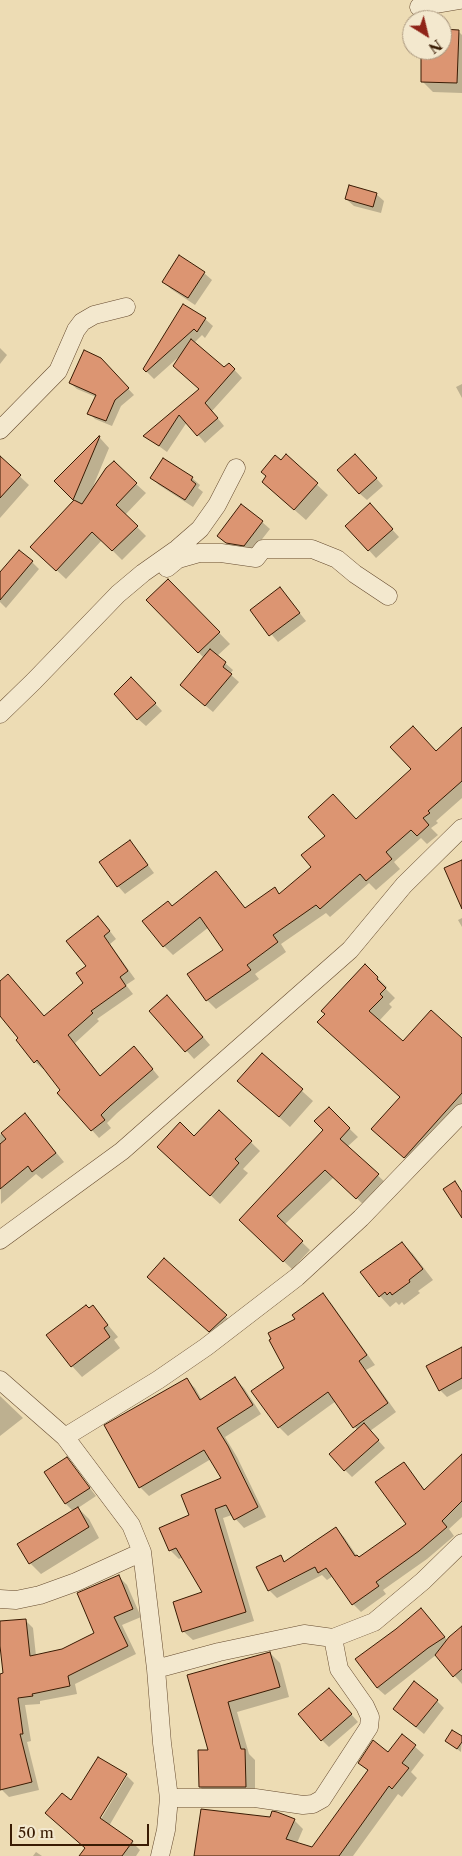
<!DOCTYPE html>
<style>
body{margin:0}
#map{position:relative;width:462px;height:1856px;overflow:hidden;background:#eddcb4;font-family:"Libre Caslon Text",serif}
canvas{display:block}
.north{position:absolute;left:402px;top:10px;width:50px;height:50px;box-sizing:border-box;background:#f3e8ce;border:1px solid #a9967d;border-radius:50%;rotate:144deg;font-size:14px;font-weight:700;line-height:20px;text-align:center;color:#391b03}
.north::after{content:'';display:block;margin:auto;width:18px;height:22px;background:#8f2418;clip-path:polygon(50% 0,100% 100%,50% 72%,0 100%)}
.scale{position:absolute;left:10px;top:1824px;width:139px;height:22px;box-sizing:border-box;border:2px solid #391b03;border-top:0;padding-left:6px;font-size:15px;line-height:18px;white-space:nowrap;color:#391b03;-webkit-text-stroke:4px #f3e8ce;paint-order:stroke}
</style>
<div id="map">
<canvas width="462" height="1856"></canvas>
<div class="north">N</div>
<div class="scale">50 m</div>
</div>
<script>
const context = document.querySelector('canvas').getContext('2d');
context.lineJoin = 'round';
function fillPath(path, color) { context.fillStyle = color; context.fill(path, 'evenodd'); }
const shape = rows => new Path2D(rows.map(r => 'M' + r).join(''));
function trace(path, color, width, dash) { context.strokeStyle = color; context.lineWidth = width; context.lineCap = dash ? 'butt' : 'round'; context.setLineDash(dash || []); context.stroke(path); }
fillPath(shape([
 [442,31,458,31,462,35,462,93,433,92,422,81,423,50,442,50],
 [376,194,384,201,381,213,354,206,346,199],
 [179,257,204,273,212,280,195,305,171,289,163,281],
 [205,319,213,326,205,338,202,335,194,343,224,369,229,364,242,378,212,411,224,426,205,443,187,422,167,452,145,436,200,389,182,354,154,379,144,369],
 [0,348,7,355,0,364],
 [107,366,134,395,121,406,112,426,95,419,89,413,96,397,77,389,70,383],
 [462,384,462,398,456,387],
 [100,438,109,448,92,489,136,484,146,493,125,515,146,536,122,560,102,540,66,579,32,547,76,501,56,481],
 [286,456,328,495,306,520,274,492],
 [0,458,29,485,0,518],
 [164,460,192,478,200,485,198,488,203,492,193,507,159,485,152,478],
 [363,463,383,486,367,500,359,493],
 [377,513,399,537,376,558,347,526],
 [262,522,270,529,252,552,235,550,219,536],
 [32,562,39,569,6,608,0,602,0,574],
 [168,580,230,644,217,656,233,670,230,674,239,682,213,712,189,692,204,658,148,600],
 [280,588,306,621,278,642,251,610],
 [139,686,162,711,146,726,138,719],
 [462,729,462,798,436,821,438,823,431,828,438,835,427,844,421,838,394,862,400,869,376,890,369,883,330,917,326,913,281,944,286,952,255,974,259,979,216,1009,207,1000,225,950,209,927,173,955,164,946,173,907,216,873,246,909,275,889,280,895,312,867,356,820],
 [130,841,154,873,125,894,118,886],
 [462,918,462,927,458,920],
 [105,925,116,939,110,944,135,979,126,985,133,994,97,1019,99,1021,75,1043,101,1077,141,1055,159,1077,117,1113,107,1123,111,1128,99,1138,59,1093,62,1090,45,1068,43,1069,35,1062,17,1040,20,1038,0,1014,0,982,8,975,45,1017,84,983,88,966],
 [365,966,387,987,386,989,395,998,389,1004,392,1007,379,1021,403,1043,462,1039,462,1113,414,1167,383,1138,401,1097,329,1032],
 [175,1004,210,1045,194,1059,151,1011],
 [262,1055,313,1101,290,1127,239,1081],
 [329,1109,358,1137,347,1147,386,1183,365,1206,334,1177,284,1225,310,1250,292,1269,249,1229,325,1130],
 [219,1111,260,1151,243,1169,248,1173,220,1204,168,1156,194,1137],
 [25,1115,64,1162,42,1179,36,1174,1,1204,0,1135],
 [402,1243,413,1254,433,1280,418,1291,420,1293,404,1305,402,1302,399,1305,396,1302,390,1307,380,1296],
 [164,1260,237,1327,220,1342,159,1287],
 [322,1295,331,1303,375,1365,366,1370,396,1412,370,1431,385,1448,352,1477,345,1470,358,1431,336,1401,288,1436,279,1427,253,1391,285,1368,297,1319],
 [93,1307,118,1337,114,1340,120,1348,82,1377,72,1366],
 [462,1348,462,1389,447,1397,440,1390],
 [186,1379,195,1388,202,1400,235,1379,244,1388,261,1414,225,1437,237,1457,266,1517,244,1528,232,1515,223,1518,254,1621,193,1640,183,1631,204,1593,183,1557,179,1559,170,1550,191,1516,223,1479,211,1459,149,1496,140,1487],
 [0,1396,23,1418,0,1436],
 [67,1459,96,1496,78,1508,89,1519,99,1538,41,1574,30,1563,73,1511,66,1504,46,1472],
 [462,1461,462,1517,449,1529,454,1536,427,1559,383,1590,386,1594,361,1612,353,1604,333,1576,327,1580,322,1575,277,1598,269,1590,280,1557,285,1562,336,1529,344,1537,359,1559,408,1525,404,1463,425,1490],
 [119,1577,127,1585,141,1617,122,1625,136,1654,75,1684,77,1694,40,1701,40,1704,25,1705,31,1741,27,1742,39,1790,9,1797,1,1789,0,1784,0,1675,4,1674,0,1623,25,1620,33,1628,36,1656,62,1650,95,1634],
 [428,1617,448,1641,462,1628,462,1684,436,1655,385,1695,377,1688],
 [270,1653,280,1663,289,1697,237,1712,249,1754,255,1760,255,1796,210,1797,200,1787,209,1751,188,1676],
 [336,1697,358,1722,329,1747,322,1740],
 [437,1701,444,1708,424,1734,402,1716],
 [402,1735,424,1755,411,1772,417,1778,402,1797,398,1794,353,1856,216,1856,294,1820,303,1829,297,1843,313,1848,368,1771,360,1763,388,1753],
 [462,1737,461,1752,446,1741],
 [98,1758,127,1776,125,1776,96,1823,98,1824,127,1776,134,1783,109,1826,132,1842,140,1850,136,1856,81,1856,86,1849,71,1802],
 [36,1852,42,1856,33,1856]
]), '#0003');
const building = shape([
 [442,29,459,30,457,83,421,82,421,50,442,50,442,29],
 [349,185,377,193,373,207,345,199,349,185],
 [179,255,205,272,188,298,162,282,179,255],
 [183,304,206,318,197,332,194,329,146,372,143,369,183,304],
 [191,339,224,367,229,363,235,369,205,403,218,418,197,436,179,415,159,446,143,436,199,389,173,366,191,339],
 [84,350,101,358,129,388,115,400,106,421,87,414,96,395,69,383,84,350],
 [99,436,100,436,73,500,54,481,99,436],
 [286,454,318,483,294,510,262,482,266,476,261,472,275,455,281,460,286,454],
 [355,454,377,478,359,494,337,470,355,454],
 [0,456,21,475,0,498,0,456],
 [163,458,193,477,191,480,196,484,185,500,150,478,163,458],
 [114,461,137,483,116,505,138,526,112,551,92,532,56,571,30,547,74,500,82,504,106,468,114,461],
 [370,503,393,529,368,551,345,526,370,503],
 [241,504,263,521,244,546,226,543,217,536,241,504],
 [19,550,33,561,0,600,0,572,19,550],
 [168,579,220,632,198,653,146,600,168,579],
 [280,587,300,613,269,636,250,610,280,587],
 [210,649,226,662,223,667,232,674,205,706,180,685,210,649],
 [131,677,156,703,137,720,114,694,131,677],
 [413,726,436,751,462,727,462,781,428,811,430,813,423,818,429,825,417,836,411,830,386,852,392,859,366,881,360,874,320,909,316,905,273,935,278,942,247,965,251,970,206,1001,187,974,223,950,200,917,163,947,142,921,168,901,172,906,216,871,245,908,275,887,279,894,311,867,301,855,325,836,308,817,333,794,356,819,411,769,390,747,413,726],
 [130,840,148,865,117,887,99,862,130,840],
 [462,860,462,909,444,868,462,860],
 [98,916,110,931,104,936,128,971,120,977,126,986,91,1011,93,1013,68,1035,100,1076,134,1046,153,1069,110,1106,101,1115,105,1120,91,1131,57,1093,60,1090,37,1060,34,1063,16,1040,18,1038,0,1016,0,981,8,974,44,1016,83,983,76,973,86,966,66,941,98,916],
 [365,964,378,977,377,979,386,988,380,994,383,997,369,1011,403,1041,431,1010,462,1038,462,1093,404,1158,371,1129,400,1097,317,1022,325,1014,321,1011,365,964],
 [167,995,203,1037,185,1052,149,1011,167,995],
 [262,1053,303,1089,279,1117,237,1081,262,1053],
 [329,1107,350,1128,340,1139,379,1174,356,1199,325,1170,277,1216,303,1241,283,1262,239,1220,323,1130,314,1121,329,1107],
 [219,1110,252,1141,235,1159,239,1163,210,1196,157,1147,180,1122,194,1136,219,1110],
 [25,1113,56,1153,32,1172,28,1166,0,1189,0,1144,6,1139,1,1133,25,1113],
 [455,1181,462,1192,462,1218,443,1189,455,1181],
 [402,1242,423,1269,409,1280,410,1282,392,1295,390,1292,387,1295,385,1292,379,1297,360,1272,402,1242],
 [164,1258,227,1315,209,1332,147,1277,164,1258],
 [323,1293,367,1355,359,1361,388,1403,353,1428,328,1392,278,1428,251,1391,284,1368,269,1340,271,1339,268,1333,295,1319,292,1315,323,1293],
 [86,1305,89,1308,93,1305,108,1325,104,1328,110,1337,71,1367,46,1335,86,1305],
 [462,1347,462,1378,439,1391,426,1366,462,1347],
 [235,1377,253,1405,217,1428,228,1446,258,1507,234,1520,226,1505,215,1509,246,1612,182,1632,173,1602,202,1592,176,1548,169,1551,159,1528,189,1515,181,1495,221,1478,204,1450,139,1488,104,1425,187,1378,200,1400,235,1377],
 [364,1423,379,1440,344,1471,329,1454,364,1423],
 [462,1454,462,1501,442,1521,447,1527,419,1551,376,1582,379,1586,352,1605,326,1568,318,1573,315,1567,268,1591,256,1567,281,1555,284,1562,336,1527,355,1556,357,1555,359,1557,406,1524,375,1482,404,1462,424,1490,462,1454],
 [67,1457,90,1488,65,1504,44,1472,67,1457],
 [78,1507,89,1527,29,1564,17,1544,78,1507],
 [119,1575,133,1609,114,1617,128,1646,68,1676,70,1686,32,1694,33,1696,18,1698,23,1734,20,1734,32,1782,0,1790,0,1674,3,1673,0,1646,0,1621,26,1619,30,1656,62,1649,94,1633,77,1593,119,1575],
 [421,1608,445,1637,428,1648,377,1688,355,1659,396,1629,421,1608],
 [462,1626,462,1669,453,1677,435,1655,449,1637,462,1626],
 [270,1652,280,1687,228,1702,241,1749,245,1749,246,1787,199,1787,198,1750,208,1750,187,1675,270,1652],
 [414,1681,438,1700,416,1727,393,1709,414,1681],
 [329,1688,352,1714,321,1741,298,1714,329,1688],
 [452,1730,462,1736,462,1742,457,1749,445,1741,452,1730],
 [402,1734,416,1745,402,1763,409,1768,392,1789,389,1786,339,1856,194,1856,201,1809,270,1817,272,1811,277,1812,295,1819,286,1839,312,1847,368,1770,358,1763,373,1740,388,1752,402,1734],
 [98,1757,127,1774,100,1818,133,1841,122,1856,79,1856,85,1848,45,1813,62,1793,71,1800,98,1757]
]);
fillPath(building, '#dc9572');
trace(building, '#391b03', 1);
const minor = shape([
 [419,7,460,0],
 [0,430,58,371,76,330,82,322,94,315,126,307],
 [167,568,178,559,199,553,221,553,256,558,263,549,312,549,337,559,355,574,388,596],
 [0,714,34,681,118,594,143,573,177,549,200,529,217,505,236,468],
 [0,1240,122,1151,350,950,404,885,462,828],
 [0,1380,65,1437,131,1525,142,1552,156,1669],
 [65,1437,158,1380,206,1347,297,1277,361,1218,462,1113],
 [0,1599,16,1600,40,1595,76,1582,142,1552],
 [169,1798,255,1798,303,1805,313,1804,322,1799,369,1727,370,1717,365,1706,339,1669,333,1638],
 [160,1856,166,1830,169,1798,162,1743,156,1669,219,1652,304,1634,333,1638,374,1622,423,1581,462,1543]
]);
trace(minor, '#664b2f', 19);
trace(minor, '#f3e8ce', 18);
</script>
